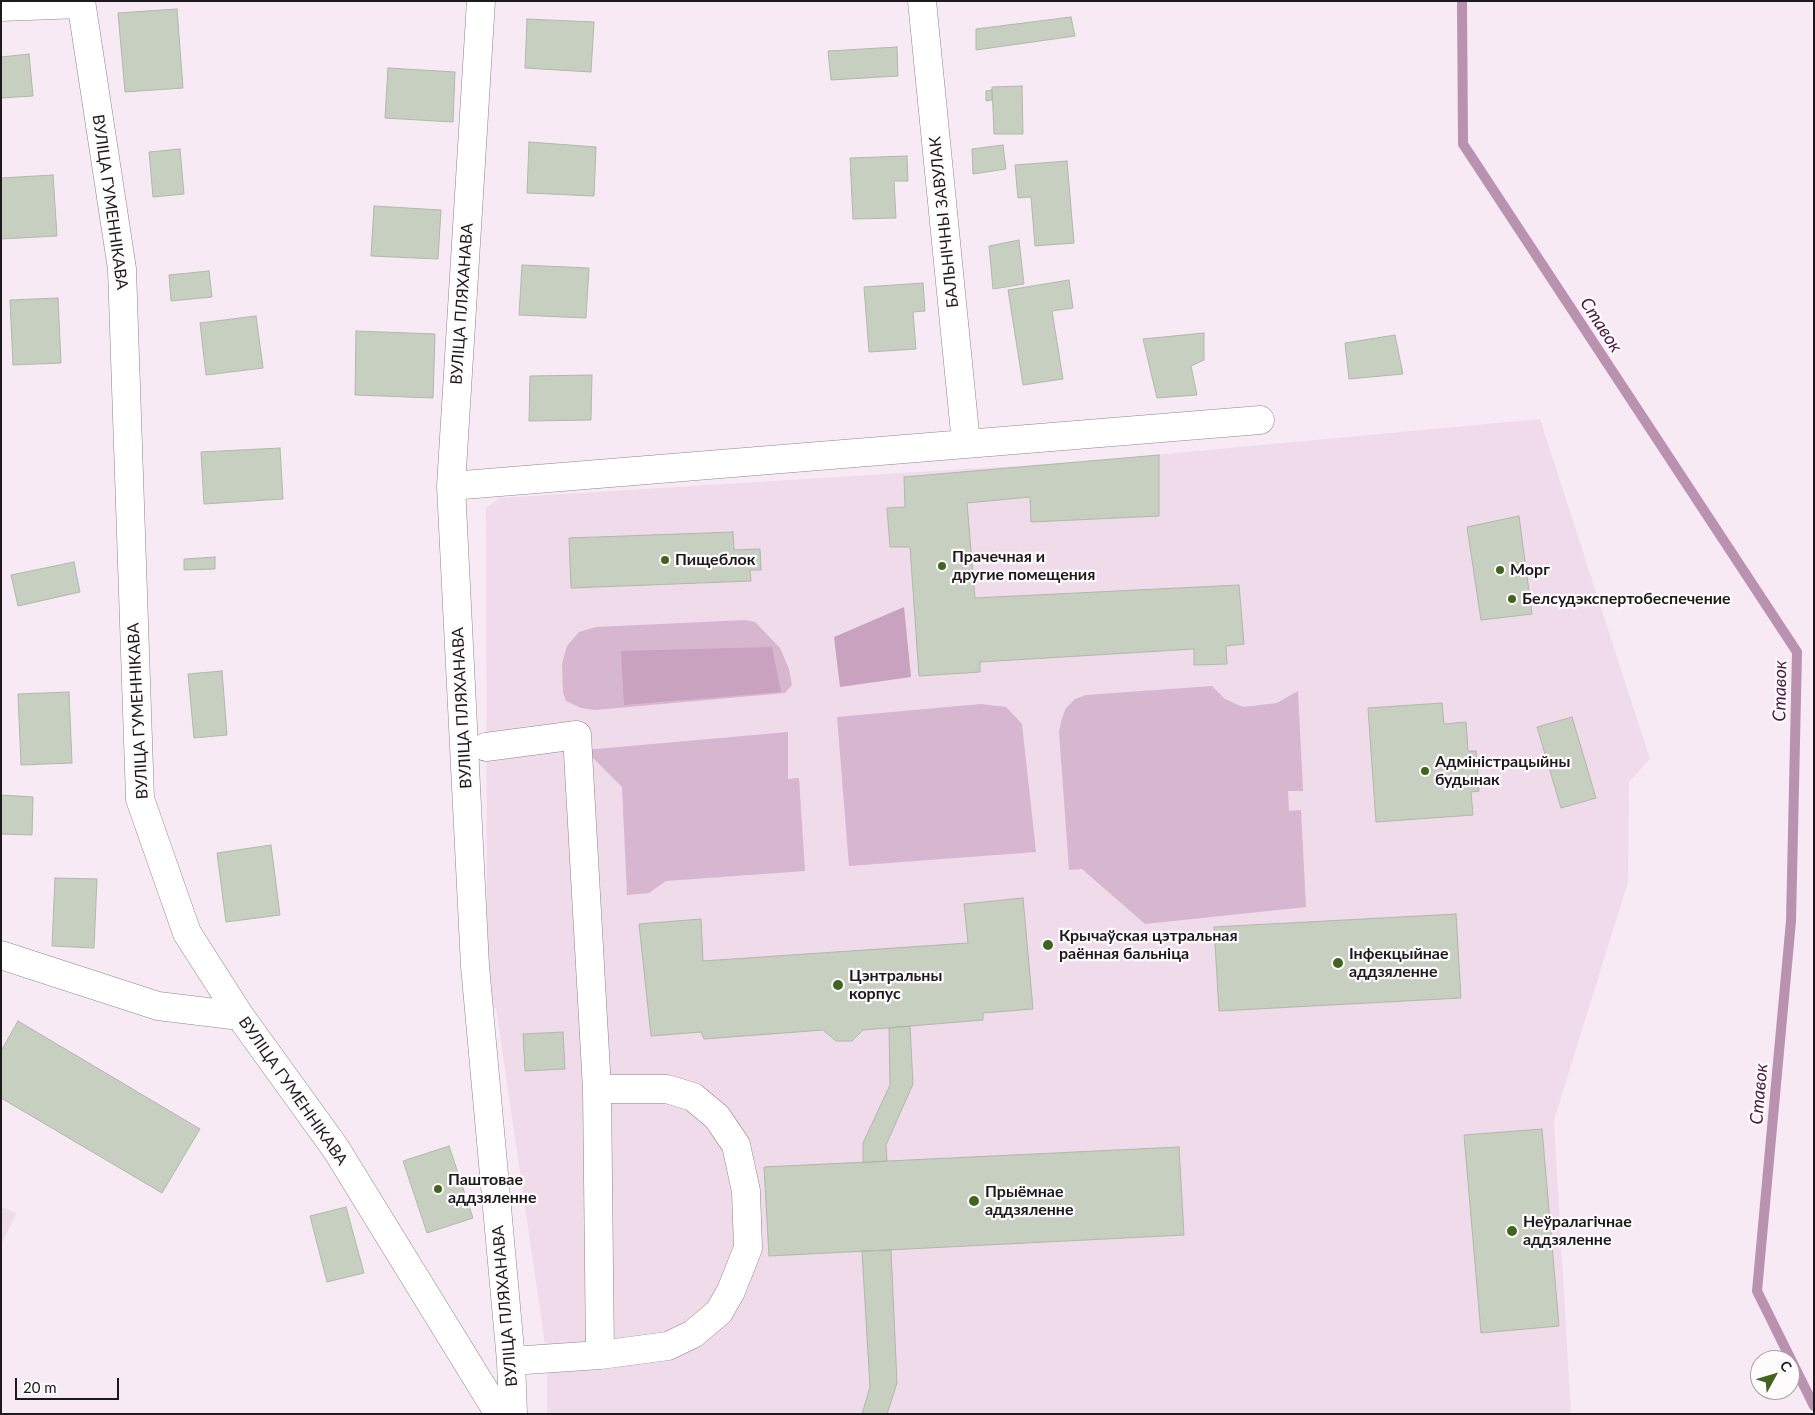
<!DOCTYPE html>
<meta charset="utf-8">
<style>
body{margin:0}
#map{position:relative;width:1815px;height:1415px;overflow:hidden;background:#f8eaf5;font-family:Lato,sans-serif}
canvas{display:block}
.frame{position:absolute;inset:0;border:2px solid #1d191c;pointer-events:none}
.north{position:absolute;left:1750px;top:1350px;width:50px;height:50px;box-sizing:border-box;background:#fefbfd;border:1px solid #a4a1a3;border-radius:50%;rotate:51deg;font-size:14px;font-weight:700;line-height:20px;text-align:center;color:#1d191c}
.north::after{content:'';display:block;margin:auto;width:18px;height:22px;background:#40651e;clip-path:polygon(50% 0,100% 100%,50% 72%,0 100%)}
.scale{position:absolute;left:15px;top:1378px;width:104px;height:22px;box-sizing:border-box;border:2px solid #1d191c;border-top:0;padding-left:6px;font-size:15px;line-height:18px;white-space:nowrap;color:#1d191c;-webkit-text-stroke:4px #fefbfd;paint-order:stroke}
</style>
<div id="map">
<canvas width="1815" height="1415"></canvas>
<div class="frame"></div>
<div class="north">С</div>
<div class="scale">20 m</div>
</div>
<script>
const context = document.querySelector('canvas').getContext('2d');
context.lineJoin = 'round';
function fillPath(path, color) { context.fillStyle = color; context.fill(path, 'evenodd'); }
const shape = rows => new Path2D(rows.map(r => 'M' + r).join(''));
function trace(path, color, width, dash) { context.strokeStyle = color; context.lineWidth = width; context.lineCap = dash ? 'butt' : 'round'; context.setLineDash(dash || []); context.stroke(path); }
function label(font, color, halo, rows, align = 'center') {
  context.font = font + ' Lato,sans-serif'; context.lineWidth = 4.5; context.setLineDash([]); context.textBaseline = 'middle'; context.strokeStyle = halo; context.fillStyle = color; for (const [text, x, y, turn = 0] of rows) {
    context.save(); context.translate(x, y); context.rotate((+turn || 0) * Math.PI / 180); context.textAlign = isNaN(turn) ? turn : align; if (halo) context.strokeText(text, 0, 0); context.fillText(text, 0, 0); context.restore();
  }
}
fillPath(shape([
 [1540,419,1650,759,1629,782,1628,882,1554,1120,1571,1414,547,1414,547,1358,496,1008,487,1008,486,508,499,498,1079,462],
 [1,1207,16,1213,1,1246]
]), '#f0dbeb');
fillPath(shape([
 [745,620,755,622,780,648,789,669,792,685,785,693,595,710,581,708,566,701,563,692,562,664,567,646,579,632,596,627],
 [1212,686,1225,699,1243,707,1277,703,1298,691,1303,791,1288,791,1289,811,1301,810,1306,907,1145,924,1082,869,1069,870,1059,732,1062,718,1066,708,1075,699,1086,695],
 [981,704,1006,707,1022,724,1036,852,849,866,837,717],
 [788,732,788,779,799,778,805,871,666,881,649,893,627,895,622,787,585,750]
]), '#d7b6cf');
fillPath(shape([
 [904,607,911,677,840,687,834,637],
 [772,647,781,692,624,705,621,651]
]), '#c8a2bf');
trace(shape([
 [1462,1,1463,144,1797,652,1791,921,1757,1291,1814,1406]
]), '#b892af', 10);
const building = shape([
 [177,9,183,88,125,92,118,13,177,9],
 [1071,17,1075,36,976,50,976,29,1071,17],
 [527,19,594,22,591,72,525,68,527,19],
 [897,47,898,76,831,80,828,51,897,47],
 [29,54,33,96,1,98,1,57,29,54],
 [388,68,455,72,453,122,385,118,388,68],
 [1022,86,1023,134,994,134,992,87,1022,86],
 [992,90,992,100,986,101,986,91,992,90],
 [529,142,596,147,594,196,527,193,529,142],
 [1003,145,1006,169,973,174,972,149,1003,145],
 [180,149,184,194,153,197,149,152,180,149],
 [907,156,908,181,894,181,896,218,853,219,850,158,907,156],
 [1067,161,1074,243,1035,246,1031,197,1018,198,1015,165,1067,161],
 [53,175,57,236,1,239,1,178,53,175],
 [374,206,441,210,438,259,371,256,374,206],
 [1019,240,1024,284,993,289,989,246,1019,240],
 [522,265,589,268,586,318,519,315,522,265],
 [209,271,212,297,171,301,169,275,209,271],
 [1069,280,1073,308,1052,311,1063,379,1023,385,1008,290,1069,280],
 [923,283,925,311,913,312,916,349,869,352,864,287,923,283],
 [58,298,61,363,13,365,10,300,58,298],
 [256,316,263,368,206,375,200,323,256,316],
 [356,331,435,334,433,398,355,395,356,331],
 [1204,333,1204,360,1191,366,1197,395,1157,398,1143,339,1204,333],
 [1395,335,1403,374,1349,379,1345,343,1395,335],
 [592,375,591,420,529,421,530,376,592,375],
 [280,448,283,499,204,504,201,452,280,448],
 [1159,455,1159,516,1031,522,1030,497,967,503,975,598,1239,585,1244,644,1226,646,1227,664,1194,665,1194,649,980,662,980,672,919,676,910,547,890,547,887,508,905,507,904,477,1159,455],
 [1519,516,1532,614,1481,620,1467,527,1519,516],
 [733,532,734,550,760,549,761,570,750,570,751,581,571,588,569,538,733,532],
 [215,557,215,569,184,570,184,559,215,557],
 [74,562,80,592,18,606,11,575,74,562],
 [222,671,227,735,194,738,188,674,222,671],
 [69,692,72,763,21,765,18,694,69,692],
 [1442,703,1444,724,1466,722,1468,751,1476,751,1479,791,1471,792,1473,815,1376,822,1368,708,1442,703],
 [1572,717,1596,798,1561,808,1537,727,1572,717],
 [1,795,33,797,32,835,1,834,1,795],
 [271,845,280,915,226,922,217,853,271,845],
 [55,878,97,879,94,948,52,946,55,878],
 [1023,898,1033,1009,983,1013,983,1020,863,1030,852,1041,836,1041,823,1030,704,1039,701,1032,651,1036,639,924,701,919,703,961,968,943,964,904,1023,898],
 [1456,914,1461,998,1219,1011,1214,927,1456,914],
 [18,1021,200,1129,162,1193,1,1098,1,1051,18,1021],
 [910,1026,913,1084,886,1145,887,1161,863,1163,863,1143,890,1085,889,1028,910,1026],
 [563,1032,565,1069,525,1071,523,1034,563,1032],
 [1542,1129,1559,1326,1481,1333,1464,1135,1542,1129],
 [449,1146,473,1218,427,1233,403,1161,449,1146],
 [1179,1147,1184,1235,769,1256,764,1167,1179,1147],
 [346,1207,364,1273,327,1282,310,1216,346,1207],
 [891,1250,897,1383,887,1414,862,1414,870,1387,862,1251,891,1250]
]);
fillPath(building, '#c7cfc1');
trace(building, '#b0b8ab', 1);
const minor = shape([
 [81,1,122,269,140,799,187,933,240,1016,336,1149,499,1414],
 [481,1,451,486,475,966,511,1361,513,1414],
 [922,1,966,443],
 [1,7,81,4],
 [451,486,1260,420],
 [486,747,577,735,597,1089,600,1355,511,1361],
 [1,955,158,1006,240,1016],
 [597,1089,667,1089,693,1097,717,1117,736,1145,746,1191,748,1248,731,1291,719,1312,693,1334,668,1346,600,1355]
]);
trace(minor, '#90838c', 29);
trace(minor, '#fff', 28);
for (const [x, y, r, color] of [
 [665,560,5,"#40651e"],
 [942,566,5,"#40651e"],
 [1500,570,5,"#40651e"],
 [1512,599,5,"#40651e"],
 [1425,771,5,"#40651e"],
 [1048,945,6,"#40651e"],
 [1338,963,6,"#40651e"],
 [838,985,6,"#40651e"],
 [438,1189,5,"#40651e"],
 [974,1201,6,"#40651e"],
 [1512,1231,6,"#40651e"]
]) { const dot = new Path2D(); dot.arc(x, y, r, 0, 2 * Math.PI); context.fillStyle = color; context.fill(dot); trace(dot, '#fefbfd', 2); }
label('16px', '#1d191c', '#fefbfd', [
 ["ВУЛІЦА ГУМЕННІКАВА",110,202,82],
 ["БАЛЬНІЧНЫ ЗАВУЛАК",944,222,-96],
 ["ВУЛІЦА ПЛЯХАНАВА",462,304,-86],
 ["ВУЛІЦА ПЛЯХАНАВА",462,708,-93],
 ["ВУЛІЦА ГУМЕННІКАВА",138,711,-93],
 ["ВУЛІЦА ГУМЕННІКАВА",293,1091,55],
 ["ВУЛІЦА ПЛЯХАНАВА",505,1306,-95]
]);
label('bold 16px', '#1d191c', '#fefbfd', [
 ["Прачечная и",952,557],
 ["другие помещения",952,575],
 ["Пищеблок",675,560],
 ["Морг",1510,570],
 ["Белсудэкспертобеспечение",1522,599],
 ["Адміністрацыйны",1435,762],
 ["будынак",1435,780],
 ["Крычаўская цэтральная",1059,936],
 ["раённая бальніца",1059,954],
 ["Інфекцыйнае",1349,954],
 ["аддзяленне",1349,972],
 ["Цэнтральны",849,976],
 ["корпус",849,994],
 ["Паштовае",448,1180],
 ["аддзяленне",448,1198],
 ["Прыёмнае",985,1192],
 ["аддзяленне",985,1210],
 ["Неўралагічнае",1523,1222],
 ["аддзяленне",1523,1240]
], 'left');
label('italic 18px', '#491a41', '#fefbfd', [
 ["Ставок",1601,325,57],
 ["Ставок",1780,691,-89],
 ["Ставок",1759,1094,-85]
]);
</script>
